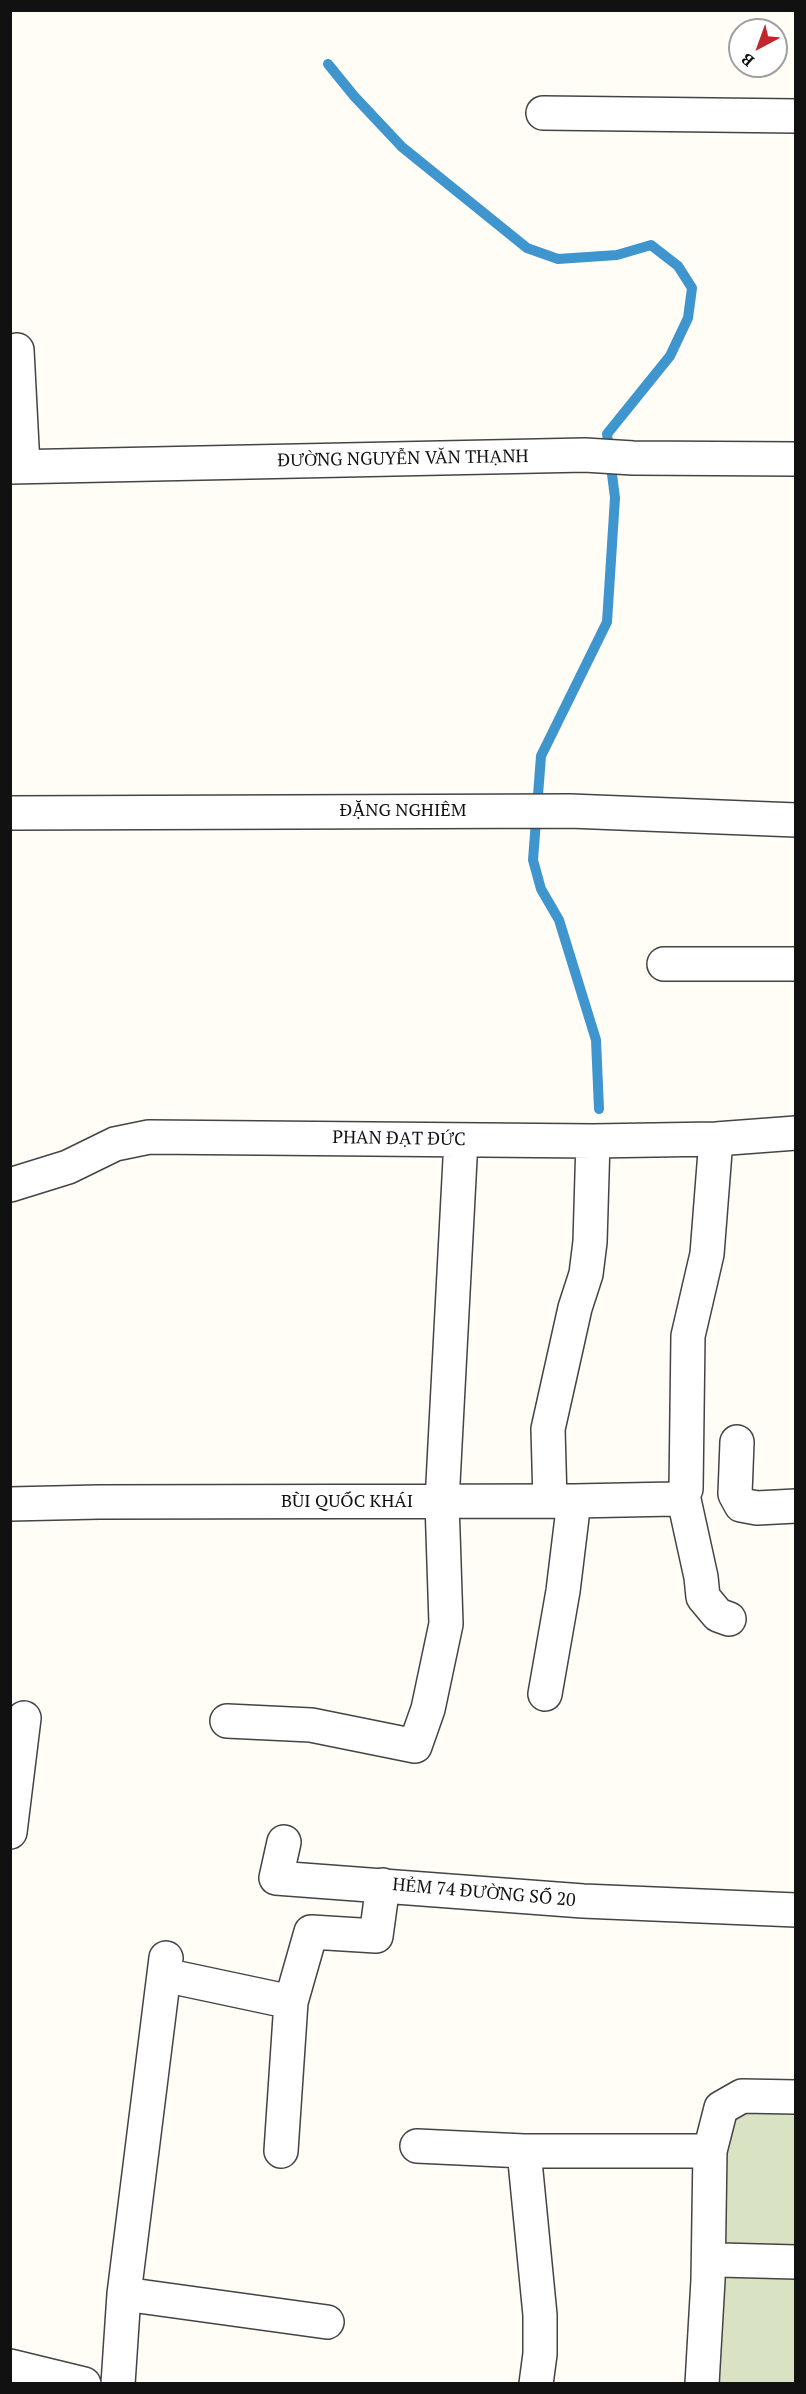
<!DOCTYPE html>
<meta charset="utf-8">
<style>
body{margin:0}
#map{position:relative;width:806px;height:2394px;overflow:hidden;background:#fffdf5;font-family:"PT Serif",serif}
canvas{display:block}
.frame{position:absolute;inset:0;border:12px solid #111;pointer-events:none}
.north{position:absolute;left:728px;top:18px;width:60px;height:60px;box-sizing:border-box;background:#fff;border:2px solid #a0a0a0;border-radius:50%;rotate:221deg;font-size:16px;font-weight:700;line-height:24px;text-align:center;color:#111}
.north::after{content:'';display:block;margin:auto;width:21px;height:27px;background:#c4262e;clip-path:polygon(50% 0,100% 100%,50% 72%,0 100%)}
</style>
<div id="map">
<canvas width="806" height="2394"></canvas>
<div class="frame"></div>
<div class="north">B</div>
</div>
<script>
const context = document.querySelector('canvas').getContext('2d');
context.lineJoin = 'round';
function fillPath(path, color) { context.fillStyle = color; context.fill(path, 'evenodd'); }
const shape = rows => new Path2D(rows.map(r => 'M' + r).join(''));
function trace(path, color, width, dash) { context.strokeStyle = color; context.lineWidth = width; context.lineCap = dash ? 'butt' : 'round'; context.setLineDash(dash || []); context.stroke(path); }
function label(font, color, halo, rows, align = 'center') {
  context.font = font + ' "PT Serif",serif'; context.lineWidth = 6; context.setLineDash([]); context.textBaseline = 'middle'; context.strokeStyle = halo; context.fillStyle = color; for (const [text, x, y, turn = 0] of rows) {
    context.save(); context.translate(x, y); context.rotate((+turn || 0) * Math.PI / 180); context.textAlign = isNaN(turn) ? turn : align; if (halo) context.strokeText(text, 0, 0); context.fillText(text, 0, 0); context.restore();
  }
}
fillPath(shape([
 [795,2100,795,2383,689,2384,726,2104]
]), '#d9e3c4');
trace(shape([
 [328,64,354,96,402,147,527,248,558,259,617,255,651,245,678,266,692,288,688,318,670,356,607,434,615,498,607,622,541,756,533,860,541,889,559,920,596,1040,599,1109]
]), '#3f96cf', 10);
const minor = shape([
 [543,113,796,116],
 [17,350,23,466],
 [10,467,585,455,633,458,796,459],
 [10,813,570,811,796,820],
 [664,964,796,964],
 [716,1139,707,1254,688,1336,686,1489,683,1495,701,1577,703,1597,718,1615,729,1619],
 [10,1185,68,1167,115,1144,149,1137,593,1141,716,1139,796,1133],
 [737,1442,735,1494,741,1505,757,1508,796,1506],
 [550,1501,548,1429,575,1308,586,1274,590,1242,593,1141],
 [10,1504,99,1502,574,1501,674,1499,683,1495],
 [545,1694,563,1591,574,1501],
 [227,1721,311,1725,415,1746,428,1709,446,1624,442,1502,461,1140],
 [10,1832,24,1718],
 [284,1842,276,1878,583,1901,796,1910],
 [164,1975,291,2002,311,1932,376,1936,383,1885],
 [417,2146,524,2151,710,2151],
 [281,2151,291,2002],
 [524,2151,540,2315,540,2354,536,2384],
 [720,2260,796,2262],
 [124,2294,327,2322],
 [10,2366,84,2384],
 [118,2384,124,2294,166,1958],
 [702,2384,708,2280,710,2151,721,2108,742,2096,796,2097]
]);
trace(minor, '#444', 36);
trace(minor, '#fff', 33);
label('18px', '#111', '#fff', [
 ["ĐƯỜNG NGUYỄN VĂN THẠNH",403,459,-1],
 ["ĐẶNG NGHIÊM",403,811],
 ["PHAN ĐẠT ĐỨC",399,1139,1],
 ["BÙI QUỐC KHÁI",347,1502],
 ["HẺM 74 ĐƯỜNG SỐ 20",484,1893,5]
]);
</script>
